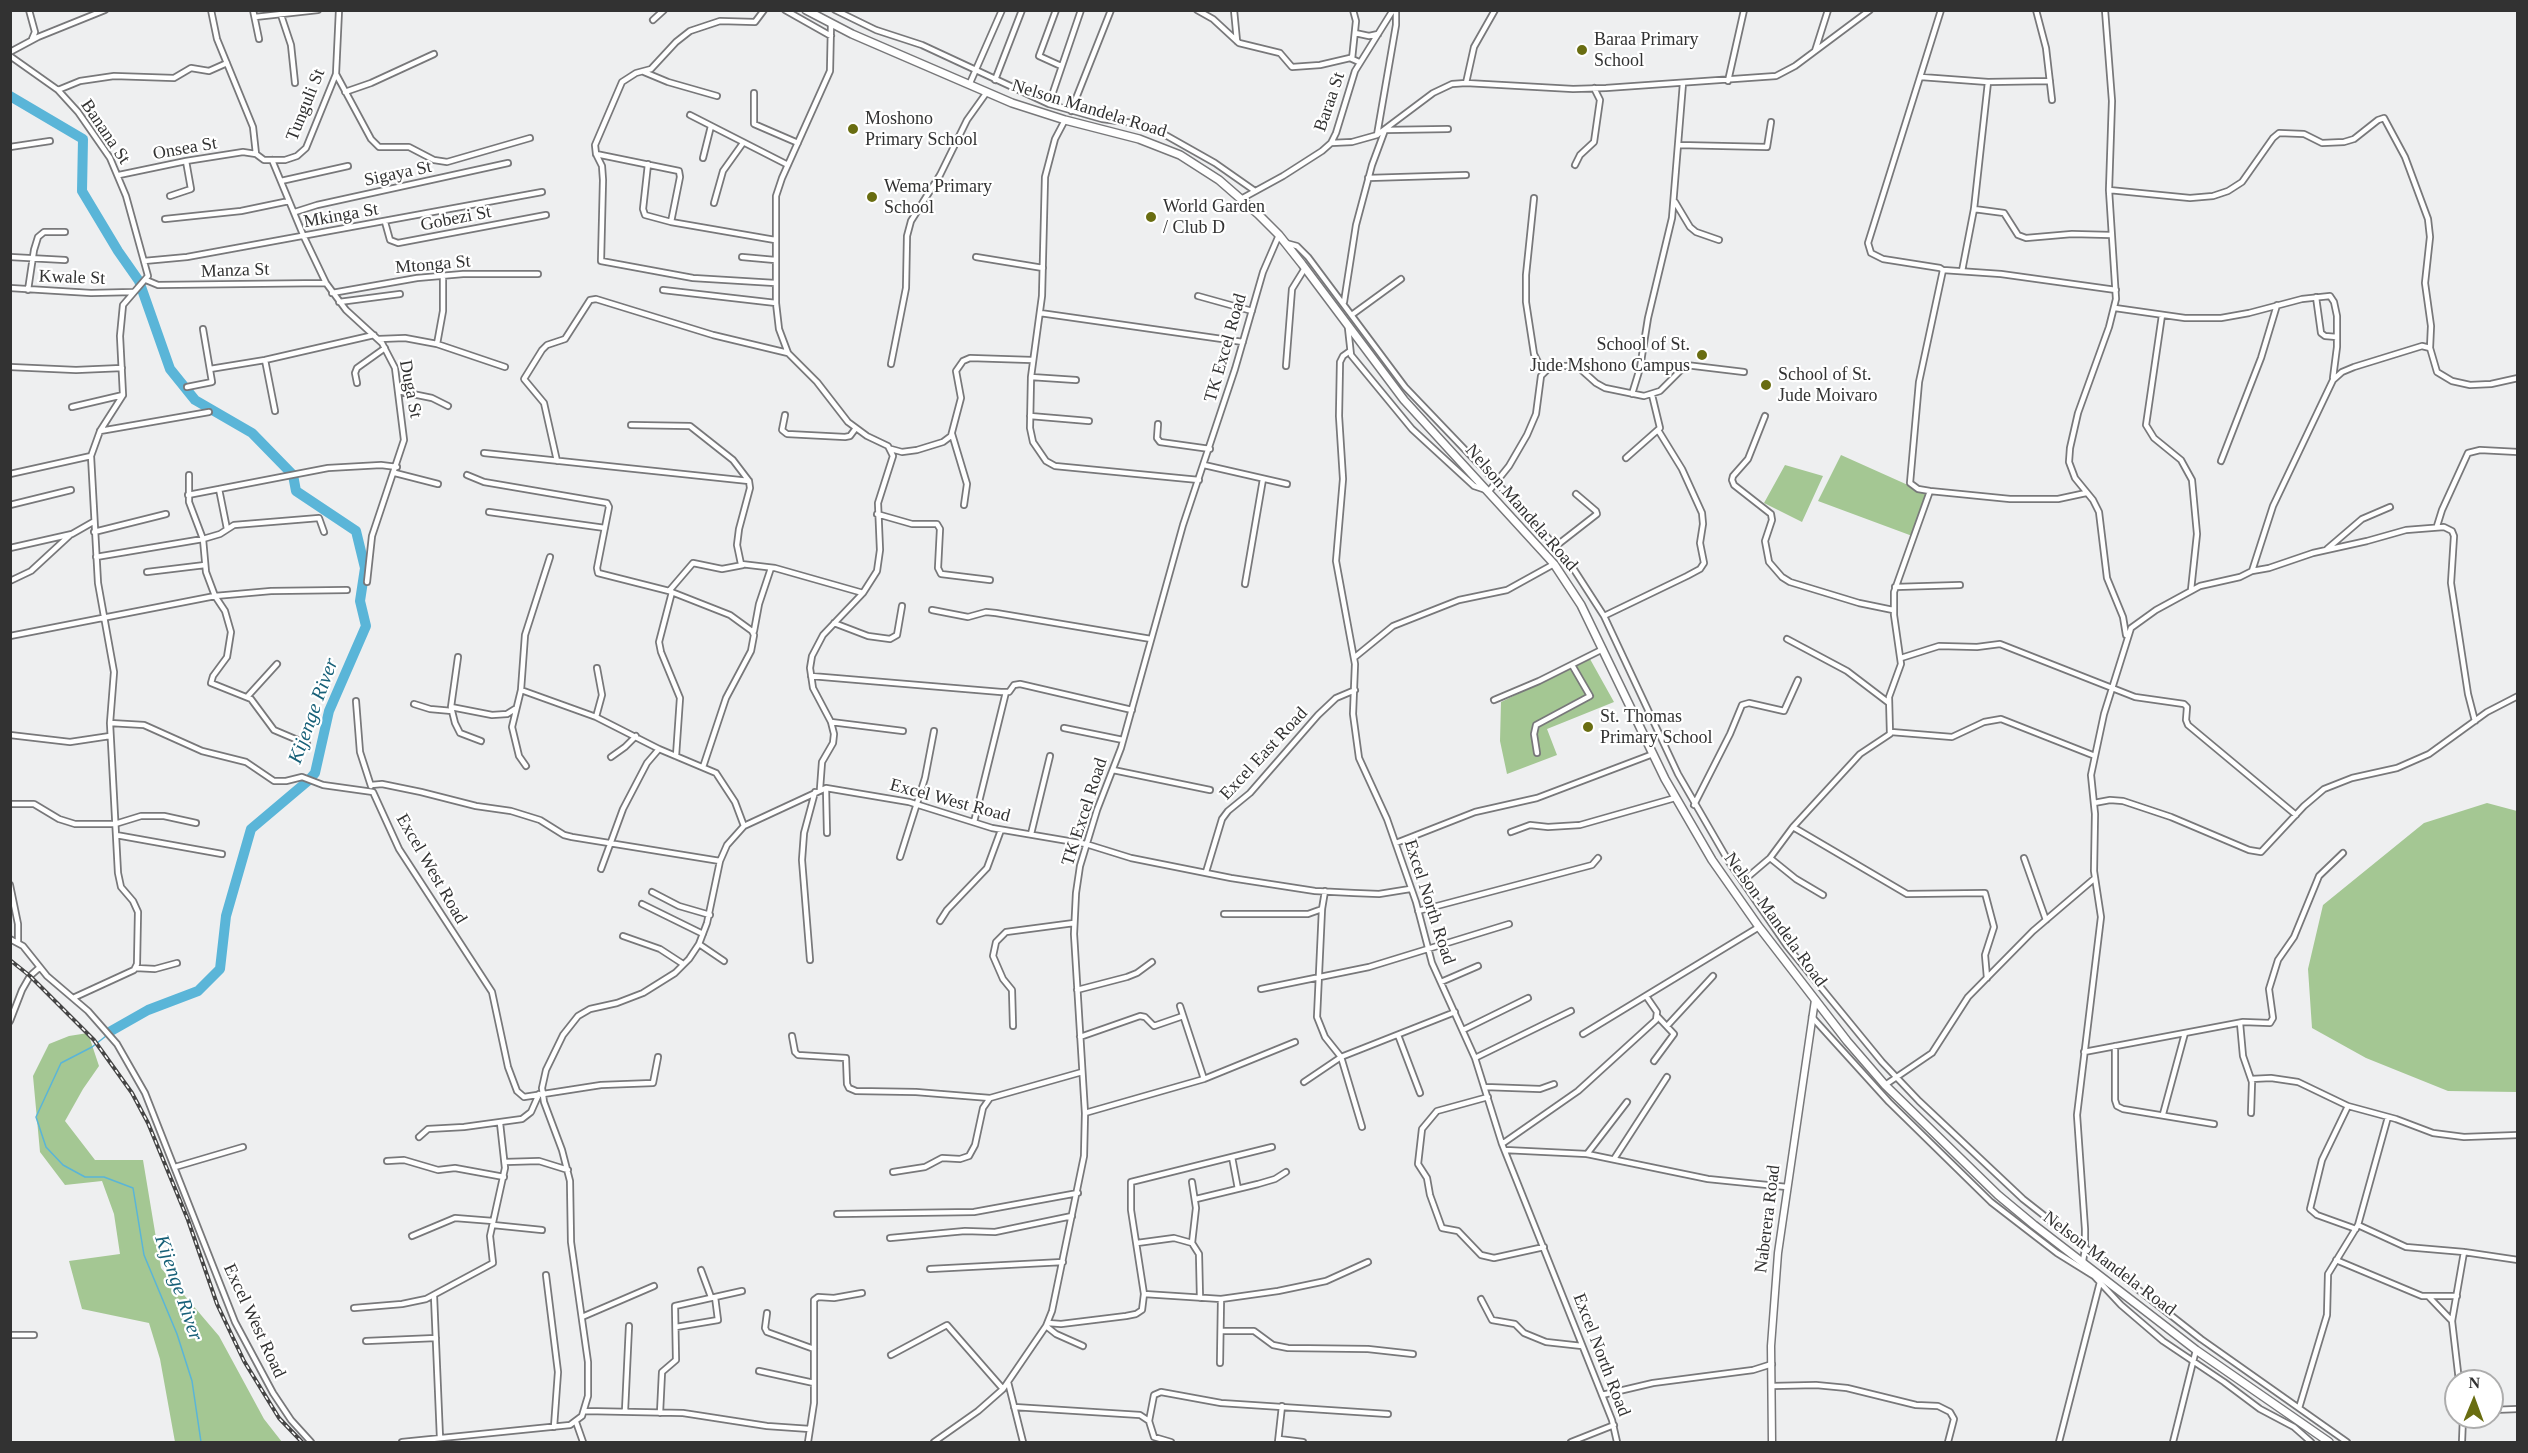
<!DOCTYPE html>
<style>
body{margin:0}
#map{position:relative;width:2528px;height:1453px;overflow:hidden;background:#eeeff0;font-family:"Times New Roman",serif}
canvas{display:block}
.frame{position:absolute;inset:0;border:12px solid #323232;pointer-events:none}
.north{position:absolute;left:2444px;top:1369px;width:60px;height:60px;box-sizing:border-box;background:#fff;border:2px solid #adadad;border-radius:50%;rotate:1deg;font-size:16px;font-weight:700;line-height:24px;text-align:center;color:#323232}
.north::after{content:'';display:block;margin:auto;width:21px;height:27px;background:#696d11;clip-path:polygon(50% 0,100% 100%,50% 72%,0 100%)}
</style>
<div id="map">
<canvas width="2528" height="1453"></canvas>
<div class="frame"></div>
<div class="north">N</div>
</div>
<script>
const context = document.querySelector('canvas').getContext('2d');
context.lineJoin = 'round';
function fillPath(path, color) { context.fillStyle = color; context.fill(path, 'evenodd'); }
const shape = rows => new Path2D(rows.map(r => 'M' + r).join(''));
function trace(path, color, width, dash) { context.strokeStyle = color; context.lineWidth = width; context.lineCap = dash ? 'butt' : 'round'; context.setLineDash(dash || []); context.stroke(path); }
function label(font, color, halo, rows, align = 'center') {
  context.font = font + ' "Times New Roman",serif'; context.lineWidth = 4.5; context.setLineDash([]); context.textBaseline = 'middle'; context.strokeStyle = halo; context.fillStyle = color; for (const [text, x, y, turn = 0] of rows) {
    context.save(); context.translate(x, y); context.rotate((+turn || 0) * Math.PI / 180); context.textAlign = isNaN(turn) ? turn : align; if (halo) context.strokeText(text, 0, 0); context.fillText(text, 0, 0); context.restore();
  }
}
fillPath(shape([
 [1841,455,1928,494,1915,537,1818,501],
 [1785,465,1823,476,1802,522,1764,503],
 [1590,659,1614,702,1547,729,1557,755,1507,774,1500,741,1501,702],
 [2487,803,2517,811,2517,1092,2448,1091,2366,1058,2312,1028,2308,969,2323,905,2424,823],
 [88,1033,99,1066,83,1089,65,1121,95,1160,143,1160,161,1268,219,1336,264,1419,282,1442,175,1442,160,1359,149,1323,82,1309,69,1261,120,1254,114,1214,102,1181,65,1185,40,1152,33,1076,49,1044,69,1036]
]), '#a4c793');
trace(shape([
 [106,1036,92,1047,61,1063,36,1117,46,1147,63,1165,85,1177,104,1177,133,1188,144,1255,177,1334,192,1381,201,1442]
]), '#5ab5d8', 1.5);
trace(shape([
 [10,96,83,139,82,191,118,251,139,281,170,369,195,400,252,433,293,475,296,491,356,531,365,568,360,601,366,626,329,711,315,773,309,780,251,829,226,916,220,969,198,991,148,1010,111,1031]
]), '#5ab5d8', 10);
const minor = shape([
 [29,10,35,32,32,39],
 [211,10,217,39,253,127,256,154,264,160,285,160,297,156,306,148,336,74,339,10],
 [253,10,259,39],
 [764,10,755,22,720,21,690,31,676,42,651,69,636,73,622,82,595,145,596,154,602,166,603,180,601,261,693,278,775,283],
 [785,10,831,36],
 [835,10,876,30,922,45,1049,104,1102,119,1141,124,1153,128,1215,163,1255,191],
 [1056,10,1039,56,1061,66],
 [1197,10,1213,19,1239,43,1280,53,1292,67,1320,65,1350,58,1359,62],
 [1234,10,1237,41],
 [1941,10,1868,243,1871,253,1883,259,1940,268,1943,270,1919,382,1910,483,1918,489,1930,491,2010,499,2058,499,2086,493],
 [2036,10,2046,48,2052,100],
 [2105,10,2112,101,2109,190,2116,299,2109,327,2078,413,2070,448,2069,462,2075,478,2093,500,2099,512,2107,578,2123,617,2126,635],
 [281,15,291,45,295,83],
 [255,17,318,10],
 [653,20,664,10],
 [1355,33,1369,36,1378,34],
 [1815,51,1828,10],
 [10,52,38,37,105,10],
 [10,56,58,90,78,112,110,158,126,196,148,276,123,305,120,336,123,395,100,431,91,456,98,583,114,672,110,723,118,873,121,887,133,901,138,912,137,964,134,970,73,998],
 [1352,59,1356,21,1353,10],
 [644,72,668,82,717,96],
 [336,74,371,139,379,147,409,147,434,160,447,162,530,138],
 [1921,77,1988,82,2050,81],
 [995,80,1022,10],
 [1728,81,1744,10],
 [970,83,1002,10],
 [1466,83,1474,47,1495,10],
 [58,90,80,81,114,76,174,78,191,68,209,71,227,63],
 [345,92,371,83,434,54],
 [754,93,754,124,798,143],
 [1049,104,1081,10],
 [1071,111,1111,10],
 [690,115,788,165],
 [1065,120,1055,139,1045,177,1042,296,1031,377,1030,428,1033,442,1046,461,1055,466,1199,480],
 [1377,135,1396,25,1396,10],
 [1331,143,1352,142,1377,135,1433,93,1452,84,1466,83,1573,89,1606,88,1776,76,1795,66,1870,10],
 [1678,145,1767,147,1771,122],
 [10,147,50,141],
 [596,154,679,171,680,177,671,222],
 [703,158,711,126],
 [272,160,304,237,326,283,346,310,382,343,395,368,404,440,372,536,367,582],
 [648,164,643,209,645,215,671,222,775,240],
 [1575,165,1580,155,1594,142,1600,100,1594,88],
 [119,175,186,161,243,152,256,154],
 [1368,178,1466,175],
 [281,181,348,166],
 [2109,190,2190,198,2213,196,2228,191,2242,182,2273,138,2279,133,2304,134,2322,143,2344,142,2354,139,2378,120,2384,118,2405,157,2428,219,2430,237,2425,283,2431,326,2430,348,2437,372,2452,381,2470,385,2491,384,2518,378],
 [170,196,191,189,186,161],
 [1534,198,1526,275,1526,302,1534,354,1543,372],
 [1241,199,1283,176,1322,151,1331,143,1336,133,1355,71,1393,10],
 [1675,202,1690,227,1696,232,1719,240],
 [714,203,723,171,743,143],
 [1974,209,2004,213,2018,235,2026,238,2072,234,2111,235],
 [295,212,317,205,508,163],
 [165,219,241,211,289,201],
 [385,222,390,240,398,243,546,215],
 [1286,243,1297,246,1308,257,1405,387,1538,526,1573,568,1604,616,1678,774,1729,862,1787,946,1882,1062,1919,1101,2023,1199,2201,1339,2347,1442],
 [10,257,65,260],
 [742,257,775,260],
 [976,257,1043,268],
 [144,261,187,257,542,192],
 [1943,270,2001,274,2116,290],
 [1962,271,1974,209,1988,82],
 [146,280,158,285,326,283],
 [10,288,91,293,133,292],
 [28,290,34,250,38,237,44,232,65,232],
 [663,290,776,303],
 [332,293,417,278,463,274,538,274],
 [1198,296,1252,311],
 [2316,297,2321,333,2325,336,2337,337],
 [339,302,400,294],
 [1344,302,1356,225,1372,165,1385,130,1448,129],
 [2115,308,2185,318,2221,318,2249,313,2302,299,2330,296,2334,302,2337,316,2337,347,2333,378],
 [1040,313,1243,342],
 [1353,314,1401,279],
 [2162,315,2146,425,2154,438,2181,460,2192,480,2197,534,2191,590],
 [1348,328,1351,355,1412,429,1474,486,1489,491,1509,466,1527,435,1536,414,1541,376,1551,366,1577,366,1596,383,1605,388,1644,396,1660,391,1686,365,1744,372],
 [379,339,405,338,437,344,505,367],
 [437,344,443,311,443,275],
 [1350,351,1343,356,1340,362,1339,416,1343,479,1336,561,1355,664,1353,714,1359,758,1387,819,1416,902,1432,963,1475,1058,1502,1144,1612,1420,1617,1442],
 [265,360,275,411],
 [891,364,906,288,907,236,911,221,940,175,967,120,987,92],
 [1286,366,1292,289,1305,268],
 [10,367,76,370,122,368],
 [210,369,265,360,374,335],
 [1031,377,1076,380],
 [357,383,355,373,357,368,385,348],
 [187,387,212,382,203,329],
 [398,391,432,398,448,406],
 [1632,394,1640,368,1648,318,1672,218,1683,83],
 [72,407,123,395],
 [785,415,782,430,787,434,845,437,850,436,856,428],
 [1030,416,1089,421],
 [1765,416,1748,459,1733,476,1732,480,1734,485,1771,514,1772,520,1765,541,1769,562,1782,577,1790,582,1859,603,1893,610],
 [1158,424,1157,438,1160,442,1210,449],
 [631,425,690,426,733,460,749,481,750,488,739,529,737,545,741,564,775,568,863,593],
 [100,431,209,412],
 [952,434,967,484,964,505],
 [891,449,902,452,917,450,943,442,951,436,961,398,956,371,963,361,970,358,1032,360],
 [484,453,749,481],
 [1626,458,1660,428,1652,395],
 [557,461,544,403,524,379,542,350,547,345,565,339,590,300,596,299,713,335,788,353],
 [2221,461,2261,358,2277,305],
 [1204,465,1287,484],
 [395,473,438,484],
 [10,474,91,456],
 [189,475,189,502,203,539,206,572,215,596,225,611,231,632,227,657,213,676,211,683,251,699,274,730,307,744],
 [467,475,484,482,607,503,609,507,597,568,598,573,669,591,730,615,752,631,754,635,751,651,726,698,703,767],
 [219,489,227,529],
 [188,495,328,468,381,465,397,467],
 [10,505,71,490],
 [489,512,605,528],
 [877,514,912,524,937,524,940,529,938,568,941,574,990,580],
 [2437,526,2442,510,2468,453,2480,450,2518,452],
 [94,532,166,514],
 [1556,546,1597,514,1596,511,1576,494],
 [10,548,72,534,93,522],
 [2327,549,2362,519,2390,507],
 [96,557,203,539,220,534,234,525,319,518,324,532],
 [2252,571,2273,506,2333,380,2342,372,2354,367,2422,346,2430,348],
 [147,572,205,565],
 [10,581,31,571,70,535],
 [1245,584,1263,479],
 [1895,587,1960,585],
 [669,591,693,563,722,569,743,565],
 [672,592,659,642,661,652,680,698,676,756],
 [932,610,968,617,986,612,996,613,1151,639],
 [1604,616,1687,576,1700,569,1704,563,1700,543,1703,524,1702,513,1682,469,1658,430],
 [834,623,868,636,890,639,897,635,902,606],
 [754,631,759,604,771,568],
 [10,636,215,596,271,591,347,590],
 [1787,639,1847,671,1889,703],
 [458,657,451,707,455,723,460,733,481,741],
 [1355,657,1393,626,1459,600,1507,590,1554,564],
 [1901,658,1939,646,1977,647,2000,644,2135,697,2184,704,2187,707,2186,720,2188,725,2296,815],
 [811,676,1001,692,1009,692,1014,685,1020,684,1132,710],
 [521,690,596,717,659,749,716,773,735,802,744,826],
 [247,697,277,664],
 [1494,700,1539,681,1603,649],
 [356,701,360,752,371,786],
 [414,704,430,709,452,711],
 [451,707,492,715,507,714,515,709],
 [596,717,602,695,597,668],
 [831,722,903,731],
 [110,723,144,725,202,751,246,762,274,781,286,781,302,777,323,785,373,792,399,849,492,992,508,1067,517,1091,524,1097,601,1085,653,1083,658,1057],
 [1064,728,1123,740],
 [1891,732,1952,737,1984,722,2001,719,2095,756],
 [10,735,70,742,110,736],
 [1537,753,1534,734,1536,725,1590,696,1572,665],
 [611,757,625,747,636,736],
 [526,766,519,756,512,727,521,690,525,635,550,557],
 [1113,770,1210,790],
 [371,785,382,784,421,792,476,806,511,811,540,820,564,835,572,837,720,861],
 [826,788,827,833],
 [820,789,822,762,833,743,834,734,831,722,813,688,810,668,812,656,823,635,863,593,877,571,880,550,878,503,893,456,888,446,867,436,848,422,817,382,788,353,779,329,776,303,776,196,782,178,830,71,831,24],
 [2094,803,2110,800,2123,801,2171,817,2249,850,2261,852,2304,806,2324,789,2352,778,2397,768,2429,754,2487,712,2518,696],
 [10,804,34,804,59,819,75,824,115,824,141,816,164,816,196,823],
 [1694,805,1730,734,1742,705,1749,703,1784,711,1798,680],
 [974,822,1006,692],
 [1793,827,1907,894,1985,893,1994,927,1985,955,1987,978],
 [1511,832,1530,825,1548,827,1580,825,1675,798],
 [1031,834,1050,756],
 [116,835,222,854],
 [1396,843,1475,812,1537,798,1653,754],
 [900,857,925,778,934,731],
 [1770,858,1796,879,1823,895],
 [2024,858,2046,920],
 [601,869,623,809,647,763,659,749],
 [1206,872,1222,819,1228,811,1250,793,1318,715,1336,698,1355,690],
 [1743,881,1770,858,1793,827,1860,754,1890,734,1889,697,1901,664,1894,615,1894,592,1930,491],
 [10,885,18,924,18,943],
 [1325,891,1322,909,1317,1017,1325,1037,1341,1057,1362,1127],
 [652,892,679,906,710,915],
 [642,904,703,934],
 [1418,911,1592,865,1598,858],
 [1224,914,1308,914,1322,909],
 [940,921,947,910,987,868,1001,830],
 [623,936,660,949,683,964],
 [10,939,23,946,47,976,88,1011,117,1044,145,1093,235,1322,273,1393,291,1420,311,1442],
 [699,944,724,961],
 [810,960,802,860,804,833,815,792],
 [136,968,155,969,177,963],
 [1441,982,1478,966],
 [1261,989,1369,967,1509,924],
 [1077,990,1127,977,1137,973,1152,962],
 [1180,1006,1204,1079],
 [1812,1017,1889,1102,1991,1202,2057,1253,2094,1276,2121,1305,2163,1341,2224,1382,2260,1409,2294,1427,2311,1442],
 [10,1021,22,990,30,976,39,968],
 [2240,1023,2243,1056,2252,1082,2251,1113],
 [1013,1026,1012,990,1003,979,993,956,996,942,1006,932,1074,923],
 [1667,1026,1713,976],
 [1463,1030,1528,998],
 [1583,1034,1759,927],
 [1398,1035,1420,1093],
 [792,1036,795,1052,798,1055,846,1058,847,1084,849,1088,856,1091,916,1092,990,1098],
 [1080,1037,1140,1016,1145,1017,1154,1026,1183,1016],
 [2115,1046,2115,1100,2117,1106,2123,1109,2214,1124],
 [2084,1052,2243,1022,2270,1023,2273,1018,2269,989,2278,960,2294,937,2319,876,2343,853],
 [1475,1058,1571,1011],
 [1654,1061,1674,1034,1658,1017],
 [2251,1079,2271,1078,2298,1082,2348,1106,2396,1119,2433,1133,2464,1137,2518,1135],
 [1304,1082,1341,1057,1455,1012],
 [1885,1085,1932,1053,1968,997,2033,931,2095,878],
 [1485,1087,1540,1089,1554,1084],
 [1488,1097,1437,1111,1422,1129,1418,1164,1427,1178,1430,1195,1442,1228,1458,1231,1481,1255,1494,1258,1544,1247],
 [2348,1106,2322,1160,2310,1209,2317,1215,2356,1229],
 [1085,1113,1204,1079,1295,1042],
 [2163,1114,2185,1033],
 [419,1137,428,1129,464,1127,522,1119,531,1112,539,1094],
 [1502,1144,1578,1091,1656,1020,1657,1012,1646,996],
 [1505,1150,1587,1154,1708,1179,1787,1187],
 [1587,1154,1627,1102],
 [1232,1157,1238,1189],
 [1614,1159,1667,1077],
 [387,1161,404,1160,438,1170,455,1168,504,1177],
 [505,1162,539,1161,568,1170],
 [175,1167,243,1147],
 [893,1172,925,1167,942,1158,960,1159,969,1156,975,1145,983,1108,990,1098,1082,1072],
 [1196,1199,1258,1184,1275,1179,1286,1172],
 [837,1214,974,1212,1078,1193],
 [493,1225,542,1230],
 [2358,1225,2406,1247,2464,1252,2518,1260],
 [412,1236,455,1218,493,1221],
 [890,1238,965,1231,995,1232,1072,1216],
 [1137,1243,1174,1238,1192,1243,1199,1254,1200,1298],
 [1192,1243,1196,1208,1192,1182],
 [2336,1260,2422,1296,2457,1296],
 [2083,1261,2085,1249,2085,1229,2077,1115,2101,917,2094,871,2095,814,2091,775,2104,714,2131,628,2156,610,2200,586,2240,577,2252,571,2269,568,2313,553,2367,541,2406,530,2444,527,2452,531,2454,536,2451,583,2468,694,2475,721],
 [930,1269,1063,1262],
 [701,1270,711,1297],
 [546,1275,558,1372,554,1427],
 [1144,1294,1221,1299,1278,1291,1326,1281,1368,1262],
 [434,1296,440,1438],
 [2429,1297,2452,1321],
 [1481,1299,1492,1320,1515,1324,1524,1333,1546,1342,1582,1346],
 [354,1308,402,1304,426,1299,493,1263,490,1236,505,1168,500,1123],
 [767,1313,765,1328,767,1332,814,1349],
 [582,1317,654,1286],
 [1048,1323,1061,1324,1126,1316,1136,1314,1142,1310,1144,1294,1131,1210,1131,1182,1272,1147],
 [1046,1326,1056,1334,1083,1346],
 [676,1327,718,1320,715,1297],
 [1221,1331,1254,1331,1273,1345,1288,1348,1368,1349,1413,1354],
 [10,1335,34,1335],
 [366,1341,436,1338],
 [891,1355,947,1325,1003,1389],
 [1220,1363,1221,1299],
 [759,1371,814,1383],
 [2459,1381,2452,1321,2464,1252],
 [1008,1382,1023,1442],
 [1772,1386,1816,1385,1847,1388,1916,1405,1938,1406,1950,1412,1954,1419,1948,1442],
 [1602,1395,1653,1383,1753,1370,1772,1364],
 [1014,1407,1140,1415,1149,1421,1154,1437,1171,1442],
 [2299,1408,2327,1315,2328,1274,2358,1225,2388,1117],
 [2492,1410,2518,1409],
 [585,1411,683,1413,767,1426,810,1429],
 [625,1411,629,1326],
 [660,1413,662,1372,676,1360,675,1306,742,1291],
 [1149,1421,1154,1395,1161,1392,1221,1403,1388,1414],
 [576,1422,583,1442],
 [1279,1439,1303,1442],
 [402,1442,570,1425,582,1416,588,1396,588,1362,571,1242,570,1181,562,1150,544,1102,542,1088,546,1070,563,1035,578,1016,590,1009,617,1003,643,993,675,973,689,959,699,944,707,923,720,861,727,845,744,826,826,788,909,802,992,828,1086,844,1131,858,1231,878,1315,891,1354,893,1379,894,1410,889],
 [808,1442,814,1403,814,1300,818,1297,834,1298,862,1293],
 [934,1442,978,1411,1003,1389,1046,1326,1052,1311,1084,1156,1085,1113,1074,934,1076,893,1080,866,1097,810,1121,748,1183,525,1235,369,1263,272,1279,235],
 [1278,1442,1282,1406],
 [1571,1442,1614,1425],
 [2059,1442,2100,1282],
 [2173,1442,2196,1350],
 [2462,1442,2463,1417]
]);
const tertiary = shape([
 [1772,1442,1771,1346,1778,1253,1815,1000]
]);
const secondary = shape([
 [806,10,852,34,1012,103,1065,120,1139,139,1180,155,1219,180,1258,214,1279,235,1302,264,1404,400,1554,564,1581,605,1665,779,1712,860,1759,927,1847,1041,1885,1085,1998,1195,2034,1225,2196,1350,2329,1442]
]);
trace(minor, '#78787a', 8);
trace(tertiary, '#78787a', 9);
trace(secondary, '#78787a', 10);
trace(minor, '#fff', 4.5);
trace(tertiary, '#fff', 6);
trace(secondary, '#fff', 7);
const rail = shape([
 [10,960,30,976,94,1040,132,1093,148,1123,188,1220,217,1304,244,1361,279,1418,302,1442]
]);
trace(rail, '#454545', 4);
trace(rail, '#fff', 1.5, [4.5]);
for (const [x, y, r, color] of [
 [1582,50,6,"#696d11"],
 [853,129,6,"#696d11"],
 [872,197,6,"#696d11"],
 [1151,217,6,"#696d11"],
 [1702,355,6,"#696d11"],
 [1766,385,6,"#696d11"],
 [1588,727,6,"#696d11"]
]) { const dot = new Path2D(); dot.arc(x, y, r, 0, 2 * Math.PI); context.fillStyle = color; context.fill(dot); trace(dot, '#fff', 2); }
label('18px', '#323232', '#fff', [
 ["Baraa Primary",1594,40],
 ["School",1594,61],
 ["Moshono",865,119],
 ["Primary School",865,140],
 ["Wema Primary",884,187],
 ["School",884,208],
 ["World Garden",1163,207],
 ["/ Club D",1163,228],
 ["School of St.",1690,345,"right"],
 ["Jude Mshono Campus",1690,366,"right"],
 ["School of St.",1778,375],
 ["Jude Moivaro",1778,396],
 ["St. Thomas",1600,717],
 ["Primary School",1600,738]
], 'left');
label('18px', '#323232', '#fff', [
 ["Baraa St",1330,102,-71],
 ["Tunguli St",306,105,-68],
 ["Nelson Mandela Road",1089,109,17],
 ["Banana St",105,132,56],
 ["Onsea St",185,149,-10],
 ["Sigaya St",398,174,-12],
 ["Mkinga St",341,216,-10],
 ["Gobezi St",456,219,-11],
 ["Mtonga St",433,265,-5],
 ["Manza St",235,271,-2],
 ["Kwale St",72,278,2],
 ["TK Excel Road",1226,348,-74],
 ["Duga St",410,389,79],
 ["Nelson Mandela Road",1521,508,49],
 ["Excel East Road",1264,754,-47],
 ["Excel West Road",950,801,15],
 ["TK Excel Road",1085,812,-72],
 ["Excel West Road",431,869,60],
 ["Excel North Road",1429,902,72],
 ["Nelson Mandela Road",1775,920,54],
 ["Naberera Road",1768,1219,-83],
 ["Nelson Mandela Road",2109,1264,37],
 ["Excel West Road",254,1321,65],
 ["Excel North Road",1601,1355,69]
]);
label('italic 20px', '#176078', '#fff', [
 ["Kijenge River",314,711,-70],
 ["Kijenge River",178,1288,71]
]);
</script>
